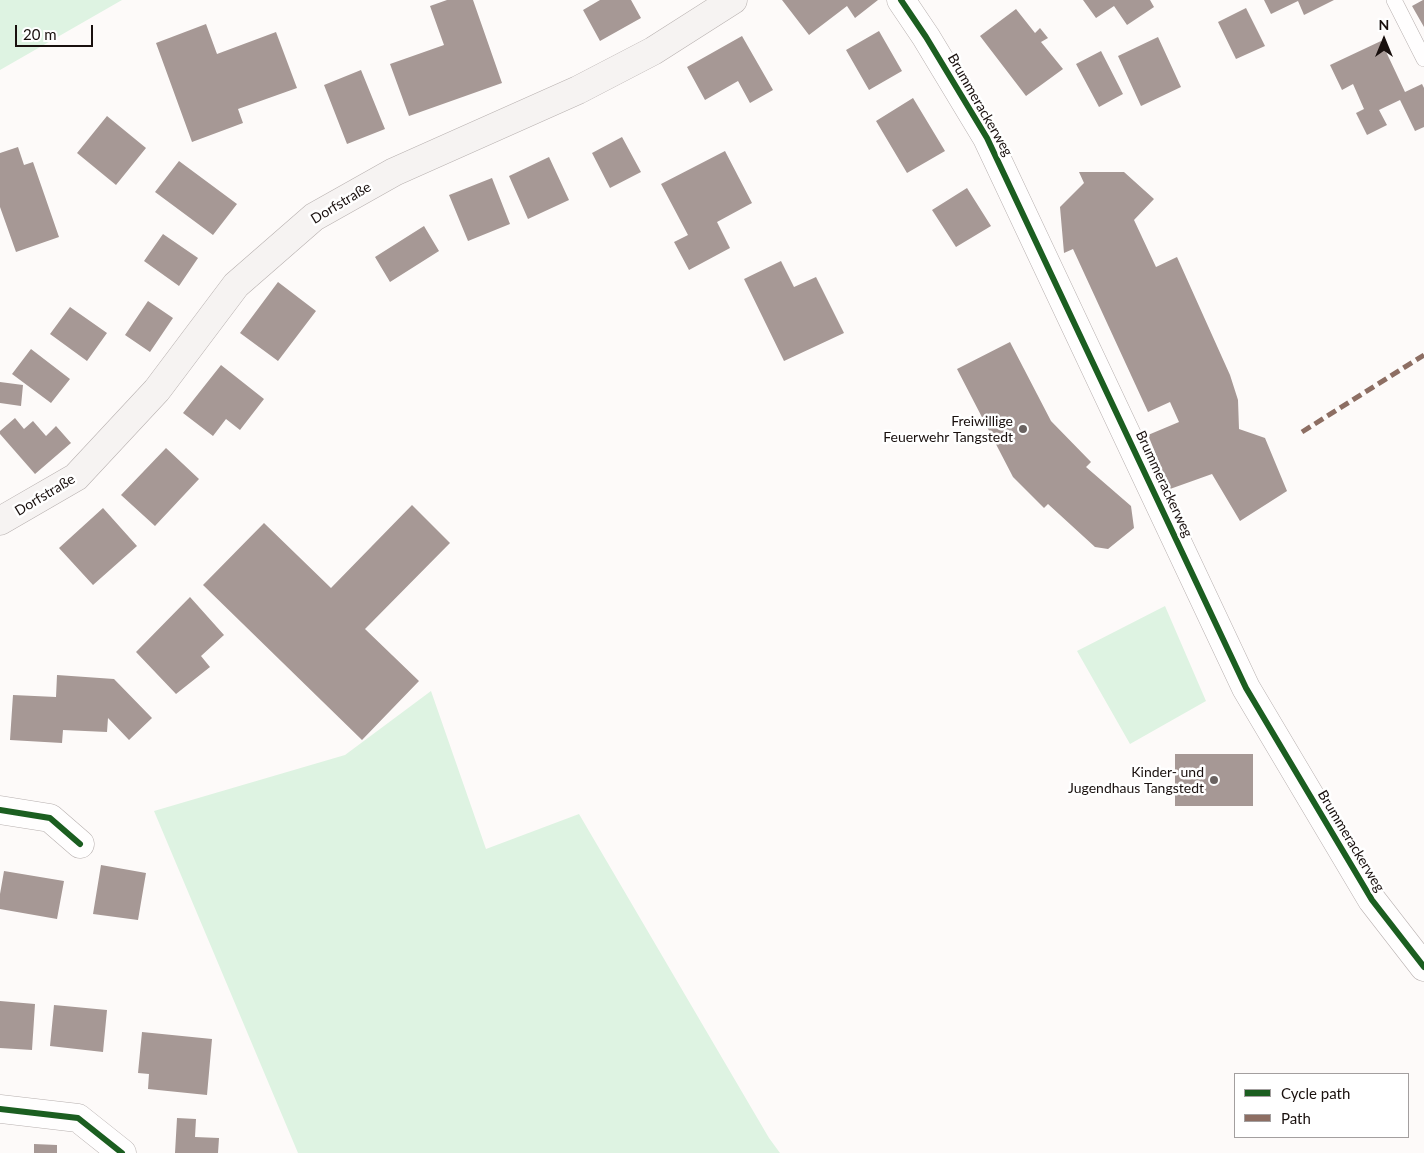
<!DOCTYPE html>
<meta charset="utf-8">
<style>
body{margin:0}
#map{position:relative;width:1424px;height:1153px;overflow:hidden;background:#fdfaf9;font-family:Lato,sans-serif}
canvas{display:block}
.legend{position:absolute;left:1234px;top:1073px;width:175px;height:65px;box-sizing:border-box;background:#fff;border:1px solid #a39f9f;margin:0;padding:6px 9px;list-style:none;font-size:15px;color:#19100e}
.legend li{display:flex;align-items:center;gap:10px;height:25px}
.legend b{width:25px;border:1px solid #a39f9f}
.north{position:absolute;left:1359px;top:15px;width:50px;height:50px;-webkit-text-stroke:4px #fff;paint-order:stroke;rotate:0deg;font-size:14px;font-weight:700;line-height:20px;text-align:center;color:#19100e}
.north::after{content:'';display:block;margin:auto;width:18px;height:22px;background:#19100e;clip-path:polygon(50% 0,100% 100%,50% 72%,0 100%)}
.scale{position:absolute;left:15px;top:25px;width:78px;height:22px;box-sizing:border-box;border:2px solid #19100e;border-top:0;padding-left:6px;font-size:15px;line-height:18px;white-space:nowrap;color:#19100e;-webkit-text-stroke:4px #fff;paint-order:stroke}
</style>
<div id="map">
<canvas width="1424" height="1153"></canvas>
<ul class="legend">
<li><b style="height:6px;background:#1b5e20"></b>Cycle path</li>
<li><b style="height:6px;background:#8d6e63"></b>Path</li>
</ul>
<div class="north">N</div>
<div class="scale">20 m</div>
</div>
<script>
const context = document.querySelector('canvas').getContext('2d');
context.lineJoin = 'round';
function fillPath(path, color) { context.fillStyle = color; context.fill(path, 'evenodd'); }
const shape = rows => new Path2D(rows.map(r => 'M' + r).join(''));
function trace(path, color, width, dash) { context.strokeStyle = color; context.lineWidth = width; context.lineCap = dash ? 'butt' : 'round'; context.setLineDash(dash || []); context.stroke(path); }
function label(font, color, halo, rows, align = 'center') {
  context.font = font + ' Lato,sans-serif'; context.lineWidth = 5; context.setLineDash([]); context.textBaseline = 'middle'; context.strokeStyle = halo; context.fillStyle = color; for (const [text, x, y, turn = 0] of rows) {
    context.save(); context.translate(x, y); context.rotate((+turn || 0) * Math.PI / 180); context.textAlign = isNaN(turn) ? turn : align; if (halo) context.strokeText(text, 0, 0); context.fillText(text, 0, 0); context.restore();
  }
}
fillPath(shape([
 [0,0,122,0,0,70],
 [1165,606,1206,701,1130,744,1077,651],
 [431,691,486,849,579,814,769,1138,780,1153,298,1153,154,811,345,755]
]), '#def3e2');
fillPath(shape([
 [447,0,473,0,502,83,409,116,390,64,444,45,430,6],
 [600,0,631,0,641,18,600,41,583,10],
 [782,0,878,0,855,18,847,6,809,35],
 [1083,0,1150,0,1154,7,1127,25,1114,6,1096,18],
 [1264,0,1334,0,1304,15,1298,1,1271,14],
 [1423,0,1424,0,1424,27,1412,6],
 [1246,8,1265,46,1236,59,1218,22],
 [1016,9,1035,33,1040,28,1048,38,1041,42,1063,69,1026,96,980,36],
 [206,24,217,54,276,32,297,88,238,109,243,123,192,142,156,43],
 [879,31,902,71,869,90,846,50],
 [742,36,773,90,750,103,738,81,705,100,687,67],
 [1158,37,1181,87,1141,106,1118,56],
 [1381,41,1405,92,1422,84,1424,88,1424,127,1415,131,1400,100,1379,110,1387,125,1367,135,1356,113,1364,109,1353,84,1342,90,1330,65],
 [1101,51,1123,94,1099,107,1076,64],
 [361,70,385,129,347,144,324,85],
 [913,98,945,151,907,173,876,121],
 [107,116,146,148,116,185,77,153],
 [622,137,641,172,610,188,592,153],
 [18,147,24,165,33,162,59,237,16,252,0,207,0,153],
 [725,151,752,203,717,222,730,248,689,270,674,242,688,235,661,184],
 [549,157,569,200,528,219,509,176],
 [179,161,237,204,213,235,155,192],
 [1079,172,1124,172,1154,199,1134,220,1156,267,1177,257,1230,375,1238,400,1239,429,1265,438,1287,491,1240,521,1212,474,1170,489,1148,435,1179,422,1170,402,1148,412,1073,249,1064,253,1060,207,1084,183],
 [492,178,510,224,468,241,449,195],
 [967,188,991,226,956,247,932,210],
 [424,226,439,251,390,282,375,257],
 [163,234,198,258,179,286,144,261],
 [781,261,794,287,816,277,844,333,784,361,744,279],
 [278,282,316,311,278,361,240,333],
 [148,301,173,318,150,352,125,335],
 [70,307,107,333,87,361,50,334],
 [1010,342,1051,421,1091,462,1086,467,1131,506,1134,528,1108,549,1095,547,1048,504,1044,508,1013,477,957,369],
 [31,349,70,379,51,403,12,374],
 [221,365,264,399,240,430,226,419,213,436,183,413],
 [0,382,23,385,21,406,0,403],
 [15,418,24,429,33,421,46,436,56,426,71,443,35,474,0,434,0,431],
 [166,448,199,479,155,526,121,495],
 [412,505,450,543,365,629,419,681,362,740,203,585,264,523,331,588],
 [103,508,137,546,93,585,59,548],
 [190,597,224,635,201,656,210,667,176,694,136,652],
 [57,675,114,679,152,718,129,740,108,718,107,732,63,730,62,743,10,740,13,695,56,697],
 [1175,754,1253,754,1253,806,1175,806],
 [101,865,146,873,138,920,93,914],
 [4,871,64,881,57,919,0,909,0,894],
 [0,1001,35,1004,32,1050,0,1048],
 [54,1005,107,1010,103,1052,50,1046],
 [142,1032,212,1039,207,1095,148,1089,149,1074,138,1073],
 [177,1118,196,1119,195,1137,219,1138,218,1153,175,1153],
 [34,1144,57,1145,57,1153,34,1153]
]), '#a69895');
const lane = shape([
 [1394,0,1424,59]
]);
const street = shape([
 [901,0,926,37,987,138,1246,688,1372,900,1424,967],
 [0,810,50,818,80,844],
 [0,1109,78,1118,122,1153]
]);
const secondary = shape([
 [0,521,76,477,157,390,236,285,314,217,394,172,578,90,653,51,733,0]
]);
trace(lane, '#b7b0af', 16);
trace(street, '#b7b0af', 29);
trace(secondary, '#b7b0af', 29);
trace(lane, '#fffefe', 15);
trace(street, '#fffefe', 28);
trace(secondary, '#f6f3f2', 28);
trace(shape([
 [1302,432,1424,355]
]), '#8d6e63', 5, [10, 5]);
trace(shape([
 [901,0,926,37,987,138,1246,688,1372,900,1424,967],
 [0,810,50,818,80,844],
 [0,1109,78,1118,122,1153]
]), '#1b5e20', 6);
for (const [x, y, r, color] of [
 [1023,429,5,"#696260"],
 [1214,780,5,"#696260"]
]) { const dot = new Path2D(); dot.arc(x, y, r, 0, 2 * Math.PI); context.fillStyle = color; context.fill(dot); trace(dot, '#fff', 2); }
label('14px', '#19100e', '#fff', [
 ["Brummerackerweg",980,105,60],
 ["Dorfstraße",341,203,-31],
 ["Brummerackerweg",1164,484,65],
 ["Dorfstraße",45,495,-31],
 ["Brummerackerweg",1351,841,59]
]);
label('14px', '#19100e', '#fff', [
 ["Freiwillige",1013,421],
 ["Feuerwehr Tangstedt",1013,437],
 ["Kinder- und",1204,772],
 ["Jugendhaus Tangstedt",1204,788]
], 'right');
</script>
